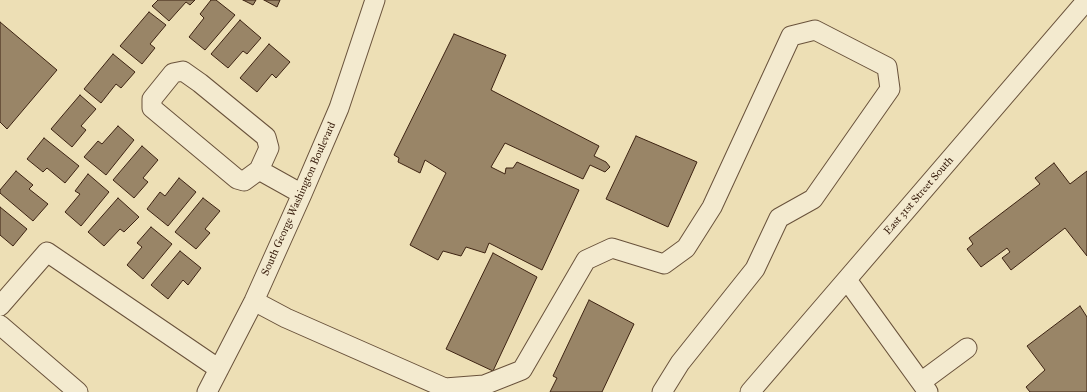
<!DOCTYPE html>
<style>
body{margin:0}
canvas{display:block;background:#eddfb5}
</style>
<canvas width="1087" height="392"></canvas>
<script>
const context = document.querySelector('canvas').getContext('2d');
context.lineJoin = 'round';
function fillPath(path, color) { context.fillStyle = color; context.fill(path, 'evenodd'); }
const shape = rows => new Path2D(rows.map(r => 'M' + r).join(''));
function trace(path, color, width, dash) { context.strokeStyle = color; context.lineWidth = width; context.lineCap = dash ? 'butt' : 'round'; context.setLineDash(dash || []); context.stroke(path); }
function label(font, color, halo, rows, align = 'center') {
  context.font = font + ' "IM FELL Great Primer",serif'; context.lineWidth = 3; context.setLineDash([]); context.textBaseline = 'middle'; context.strokeStyle = halo; context.fillStyle = color; for (const [text, x, y, turn = 0] of rows) {
    context.save(); context.translate(x, y); context.rotate((+turn || 0) * Math.PI / 180); context.textAlign = isNaN(turn) ? turn : align; if (halo) context.strokeText(text, 0, 0); context.fillText(text, 0, 0); context.restore();
  }
}
const building = shape([
 [158,0,195,0,190,5,186,2,169,21,152,6,158,0],
 [211,0,216,0,235,15,205,50,189,37,204,18,200,14,211,0],
 [243,0,256,0,253,5,243,0],
 [264,0,280,0,277,7,264,0],
 [149,12,166,25,150,44,155,48,142,64,120,46,149,12],
 [240,20,261,38,247,54,243,51,228,68,211,54,240,20],
 [0,22,57,70,7,129,0,122,0,22],
 [454,34,506,55,491,90,599,146,594,156,606,162,610,167,605,172,590,165,583,179,505,143,491,167,505,174,506,168,513,168,517,162,579,190,542,270,489,243,485,253,466,247,461,256,443,251,438,260,410,245,446,173,425,160,420,173,398,162,399,158,394,155,454,34],
 [269,44,290,62,276,78,272,74,257,92,240,78,269,44],
 [113,54,135,72,121,88,116,84,101,103,84,89,113,54],
 [80,95,96,109,81,126,86,130,72,147,51,129,80,95],
 [118,126,134,140,106,175,84,157,98,141,102,144,118,126],
 [636,136,697,162,668,227,606,199,636,136],
 [44,138,79,166,65,183,47,168,43,172,27,159,44,138],
 [142,146,158,160,143,178,148,182,134,198,113,180,142,146],
 [1054,163,1070,184,1087,171,1087,256,1065,228,1011,270,1002,258,1010,252,1007,248,981,267,967,249,973,244,969,238,1040,184,1035,178,1054,163],
 [16,171,33,185,29,189,48,204,33,221,0,193,0,190,16,171],
 [88,174,109,192,81,226,65,212,80,194,75,191,88,174],
 [179,178,196,192,168,226,147,209,160,192,165,196,179,178],
 [118,198,139,217,124,232,120,229,104,246,88,232,118,198],
 [203,198,220,211,205,229,210,233,196,249,175,232,203,198],
 [0,207,27,229,13,246,0,235,0,207],
 [151,227,172,244,143,279,127,265,142,247,137,243,151,227],
 [180,251,201,268,188,285,183,280,168,299,151,285,180,251],
 [493,253,537,277,493,371,446,349,493,253],
 [589,300,634,324,602,392,550,392,557,378,553,376,589,300],
 [1080,306,1087,317,1087,392,1030,392,1026,387,1045,370,1027,346,1080,306]
]);
fillPath(building, '#998567');
trace(building, '#3d2312', 1);
const minor = shape([
 [259,170,244,181,237,179,152,108,152,99,173,73,183,71,200,83,266,137,269,148,259,170,302,194],
 [847,280,928,392],
 [254,301,286,318,445,388,484,385,522,370,586,260,612,248,664,264,686,248,712,207,791,36,815,30,887,67,890,89,813,199,779,218,755,269,680,363,662,392],
 [0,306,47,252,219,369],
 [0,325,78,392],
 [921,382,967,348],
 [207,392,254,301,302,194,339,108,375,0],
 [750,392,1087,0]
]);
trace(minor, '#69523b', 21);
trace(minor, '#f3eacf', 19);
label('11px', '#3d2312', '#f3eacf', [
 ["East 31st Street South",919,196,-49],
 ["South George Washington Boulevard",299,199,-66]
]);
</script>
